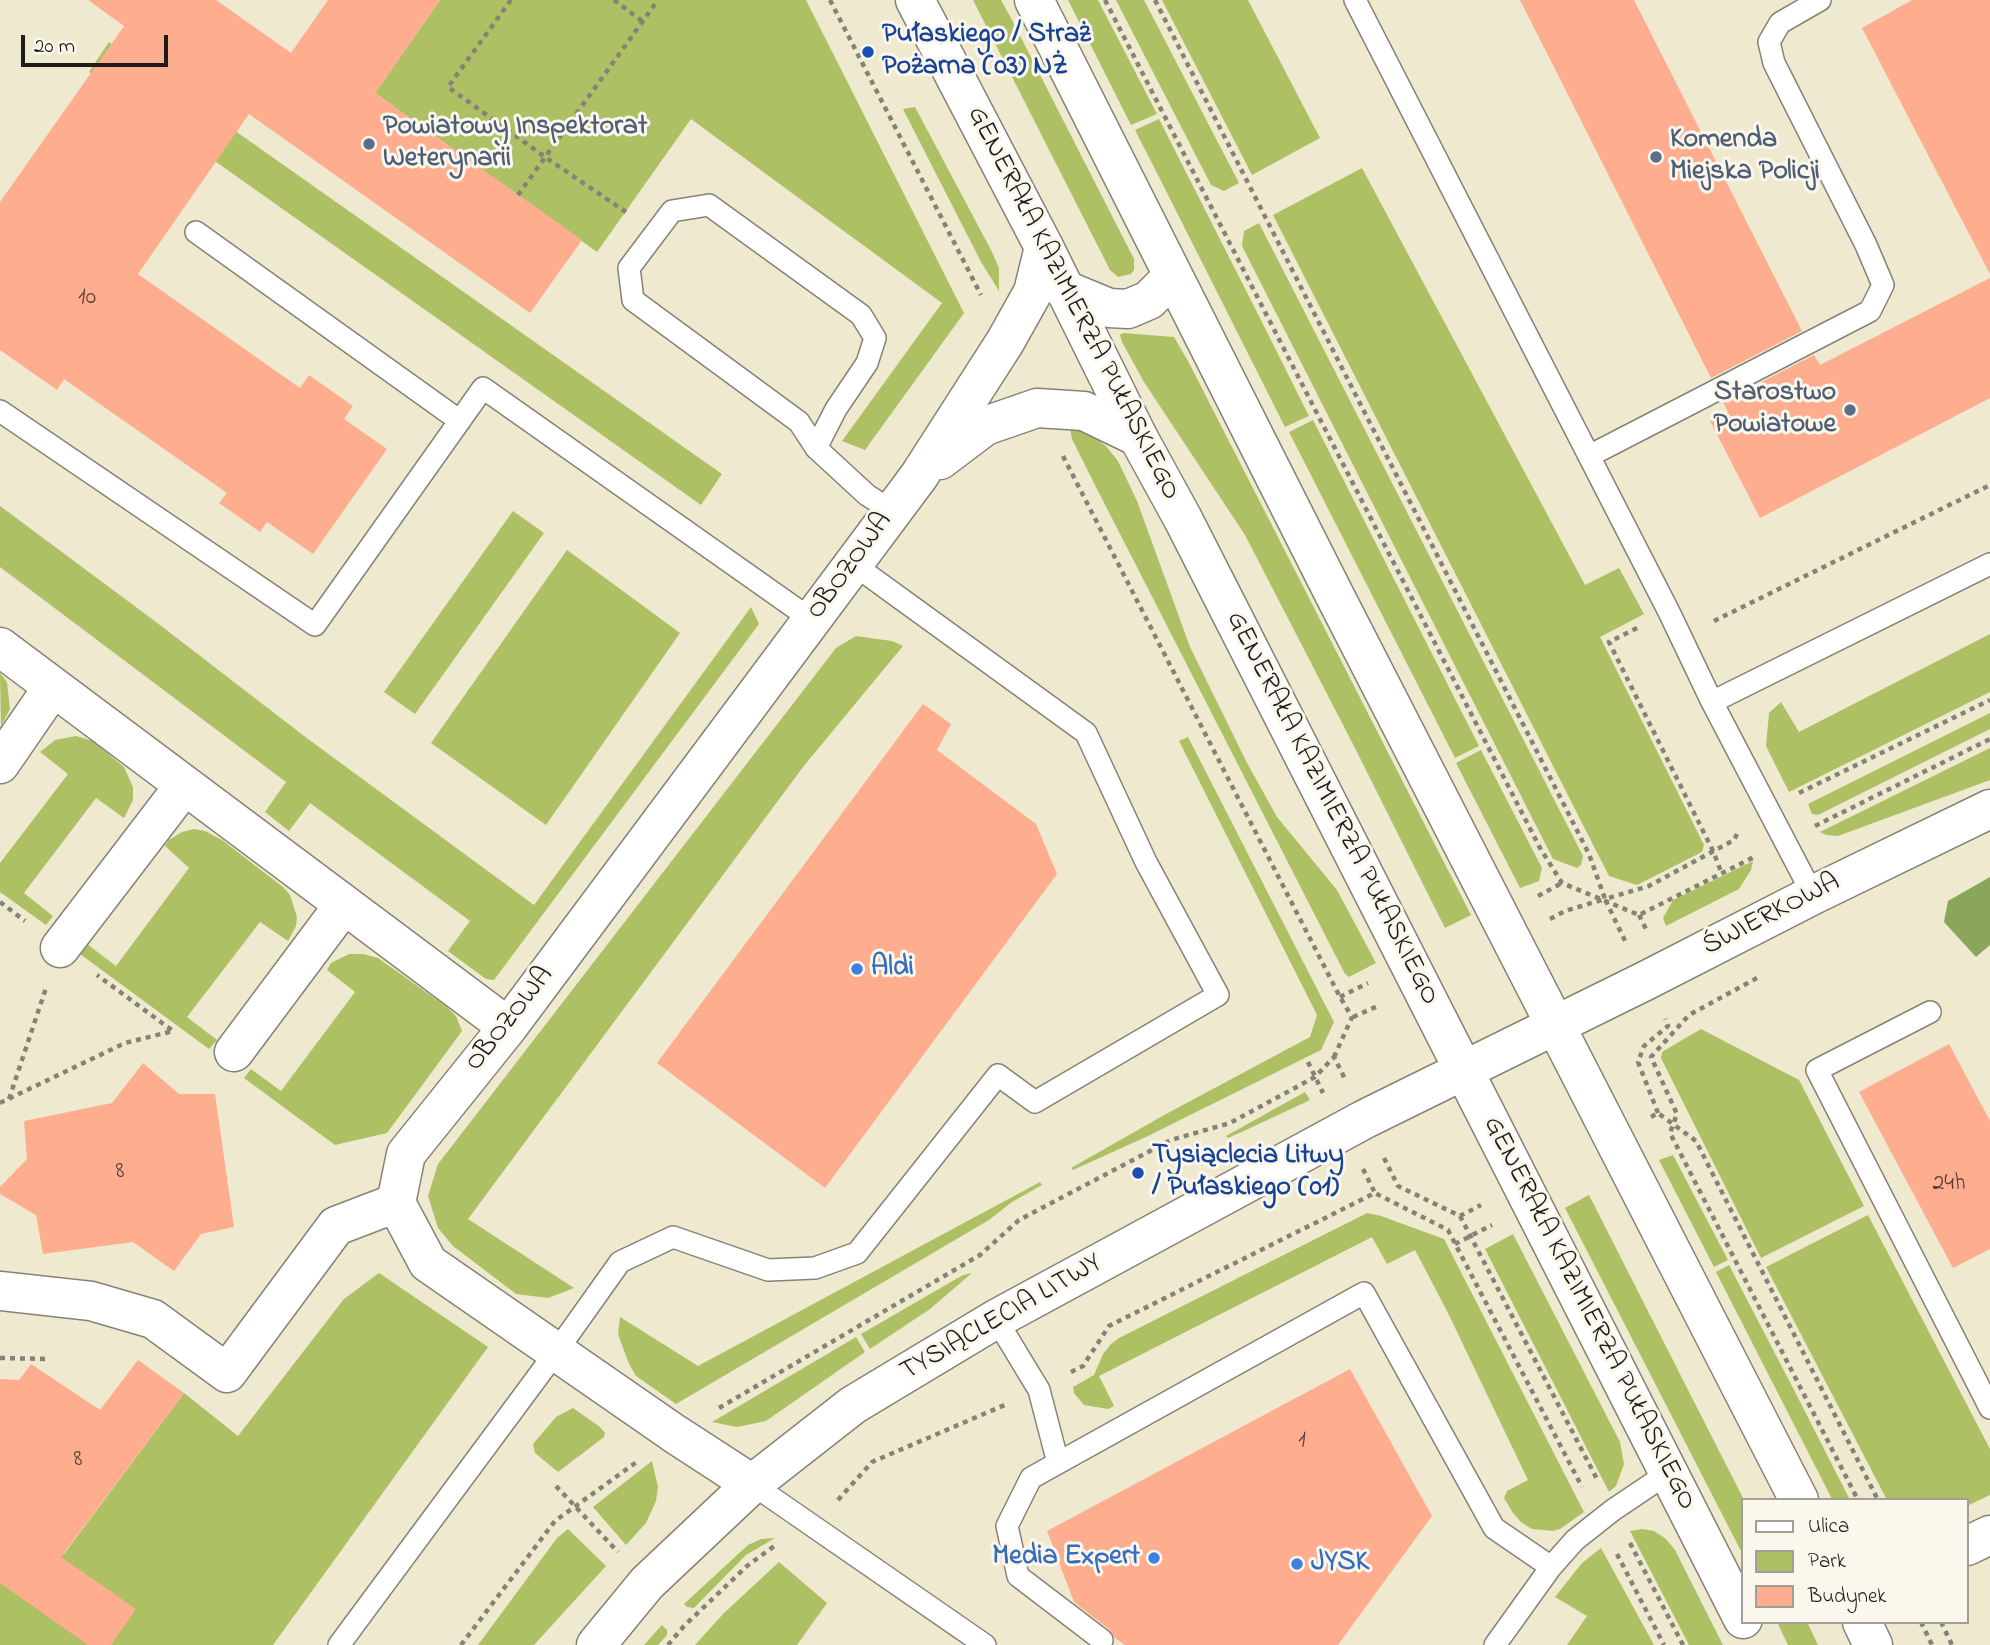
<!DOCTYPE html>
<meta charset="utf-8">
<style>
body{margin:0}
#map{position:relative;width:1990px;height:1645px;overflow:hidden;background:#efe9cf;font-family:"Indie Flower",sans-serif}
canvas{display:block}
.legend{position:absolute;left:1741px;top:1498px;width:228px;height:126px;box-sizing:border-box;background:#fbf7ec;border:2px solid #a29f99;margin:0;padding:9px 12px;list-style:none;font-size:21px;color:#1c1c1c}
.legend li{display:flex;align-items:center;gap:14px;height:35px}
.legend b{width:35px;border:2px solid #a29f99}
.scale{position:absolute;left:21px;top:35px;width:147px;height:32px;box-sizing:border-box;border:4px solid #1c1c1c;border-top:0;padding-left:9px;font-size:21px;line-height:24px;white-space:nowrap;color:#1c1c1c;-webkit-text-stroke:5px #fbf7ec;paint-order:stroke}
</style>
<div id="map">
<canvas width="1990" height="1645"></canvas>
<ul class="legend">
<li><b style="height:9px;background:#fff"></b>Ulica</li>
<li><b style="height:19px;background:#adc064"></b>Park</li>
<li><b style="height:19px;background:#fead8f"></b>Budynek</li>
</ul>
<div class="scale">20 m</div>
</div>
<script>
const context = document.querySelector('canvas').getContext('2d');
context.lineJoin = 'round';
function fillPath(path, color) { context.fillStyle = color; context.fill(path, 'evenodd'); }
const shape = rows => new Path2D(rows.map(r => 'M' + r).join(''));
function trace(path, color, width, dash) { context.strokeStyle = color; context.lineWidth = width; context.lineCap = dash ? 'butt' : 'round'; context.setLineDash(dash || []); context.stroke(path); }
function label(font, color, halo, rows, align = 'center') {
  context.font = font + ' "Indie Flower",sans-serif'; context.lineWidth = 6; context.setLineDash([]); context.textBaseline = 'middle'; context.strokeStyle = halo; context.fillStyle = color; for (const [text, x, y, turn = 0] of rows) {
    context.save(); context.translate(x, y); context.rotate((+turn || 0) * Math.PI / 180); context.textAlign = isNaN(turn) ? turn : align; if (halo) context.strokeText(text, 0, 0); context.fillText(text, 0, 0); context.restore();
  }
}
fillPath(shape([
 [440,0,806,0,964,313,865,450,842,441,942,303,691,119,597,252,375,93],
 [973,0,1001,0,1011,18,1134,259,1134,270,1131,274,1118,277,1110,270],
 [1068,0,1098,0,1157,114,1131,125],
 [1116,0,1144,0,1239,183,1224,191,1211,185],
 [1162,0,1248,0,1320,138,1252,175],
 [109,42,722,474,701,505,89,72],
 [915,107,991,250,999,268,999,291,980,260,903,109],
 [1159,119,1267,332,1309,416,1285,427,1158,175,1135,130],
 [1362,168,1585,585,1619,568,1644,614,1600,637,1704,845,1702,852,1637,885,1609,876,1273,215],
 [1259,223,1583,856,1581,865,1577,868,1553,859,1242,246,1244,231],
 [1123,333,1174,337,1188,361,1471,915,1445,928,1357,752,1245,535,1144,382,1122,342,1120,335],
 [1313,420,1479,746,1455,758,1289,432],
 [1070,428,1089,434,1106,446,1118,461,1137,501,1190,647,1246,761,1277,817,1337,890,1376,963,1349,977,1345,974,1096,487,1072,439],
 [0,506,156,622,308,739,534,905,751,607,759,624,494,980,486,979,448,951,470,921,310,803,289,831,265,812,286,782,0,567],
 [513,511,544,533,415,714,384,692],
 [567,550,680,633,546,825,431,743],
 [1990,634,1990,692,1789,792,1766,746,1769,713,1781,702,1799,732],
 [856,636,892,641,903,646,803,767,468,1219,574,1288,548,1298,516,1294,453,1246,438,1228,428,1196,438,1164,836,648],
 [0,673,7,682,10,709,1,726],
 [1990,713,1990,729,1818,815,1812,814,1808,804],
 [76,736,93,741,124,767,133,787,133,800,124,818,96,798,24,893,53,916,46,925,0,892,0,863,68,774,40,752,55,740],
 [1188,737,1334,1022,1321,1050,1148,1136,1073,1170,1071,1168,1166,1114,1310,1037,1317,1015,1179,741],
 [1990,748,1990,780,1838,836,1826,835,1820,832],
 [1481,750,1542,868,1539,881,1520,888,1456,763],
 [194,829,205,831,222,840,283,887,290,895,297,917,296,926,288,941,260,922,187,1017,217,1040,209,1049,80,954,87,944,116,966,189,868,165,846,169,840,182,832],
 [1753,861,1751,870,1739,889,1666,926,1663,918,1673,900],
 [349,954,363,954,378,958,447,1007,456,1016,462,1031,387,1133,335,1145,244,1078,251,1069,281,1091,355,992,327,970,331,963],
 [1701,1029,1799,1080,1864,1206,1761,1258,1661,1058,1662,1052,1667,1049],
 [1305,1092,1310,1100,1248,1129,1228,1138,1226,1136],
 [1673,1155,1728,1260,1714,1267,1659,1160],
 [1040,1182,1042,1185,1012,1202,989,1220,676,1404,636,1376,629,1364,618,1334,620,1317,698,1366],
 [1589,1195,1744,1500,1743,1555,1565,1208],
 [1367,1213,1381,1216,1444,1239,1584,1512,1560,1529,1553,1531,1532,1529,1521,1522,1513,1513,1504,1498,1507,1491,1528,1480,1447,1311,1415,1250,1387,1264,1372,1237,1099,1376,1114,1406,1108,1409,1084,1405,1074,1393,1073,1387,1094,1375,1103,1354,1111,1344,1119,1338],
 [1868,1215,1990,1449,1990,1495,1967,1506,1967,1500,1887,1500,1766,1267],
 [1513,1234,1620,1442,1624,1464,1616,1486,1609,1492,1485,1249],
 [1729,1265,1794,1390,1850,1500,1832,1499,1716,1272],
 [379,1273,488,1347,273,1645,0,1645,0,1566,64,1554,184,1393,238,1436,344,1299],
 [972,1273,930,1309,870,1349,861,1334,963,1275],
 [856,1337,865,1352,766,1421,737,1427,712,1422],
 [573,1408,600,1427,605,1433,604,1437,558,1472,535,1453,533,1444,556,1417],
 [652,1461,658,1487,656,1501,646,1523,626,1545,593,1507],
 [568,1529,606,1566,534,1645,478,1645,557,1538],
 [1642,1529,1654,1531,1666,1539,1675,1550,1723,1645,1689,1645,1630,1531],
 [775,1538,746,1555,694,1608,687,1607,684,1604,748,1545,761,1539],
 [1601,1548,1654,1645,1567,1645,1587,1616,1555,1597,1582,1563],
 [779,1562,827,1603,797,1645,695,1645,723,1614],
 [1777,1622,1807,1622,1818,1645,1788,1645],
 [662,1625,667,1630,667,1635,658,1645,644,1645]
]), '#adc064');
fillPath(shape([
 [1990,877,1990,945,1976,957,1944,922,1948,901]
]), '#8aa65a');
fillPath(shape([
 [88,0,216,0,291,53,328,0,440,0,375,93,582,240,530,313,249,114,138,274,300,388,309,375,353,406,344,419,387,449,313,554,267,522,260,532,219,503,227,493,64,379,57,390,0,350,0,202,124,26],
 [1520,0,1634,0,1802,331,1711,378],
 [1912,0,1990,0,1990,274,1862,28],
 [1990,278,1990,398,1760,518,1710,421,1728,412,1723,402,1814,355,1820,365],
 [923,704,951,724,937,750,1036,824,1057,874,825,1188,657,1063],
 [1949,1044,1990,1121,1990,1249,1953,1268,1859,1092],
 [143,1063,179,1094,215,1094,234,1227,201,1234,174,1271,133,1242,43,1254,36,1215,0,1194,0,1187,27,1159,24,1121,112,1103],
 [138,1360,184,1393,61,1557,136,1609,111,1645,88,1645,0,1583,0,1379,19,1380,31,1364,100,1410],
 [1350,1369,1432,1516,1338,1645,1125,1645,1115,1638,1110,1630,1074,1602,1047,1531]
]), '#fead8f');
const service = shape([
 [1355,0,1669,612,1712,702,1813,895],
 [196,232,460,421],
 [0,411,315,625,483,388,812,620],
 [816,448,836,409,867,363,875,338,861,315,709,205,672,211,629,268,633,300,799,422,816,448,867,495,892,511],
 [1589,456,1870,311,1883,285,1866,245,1774,63,1769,42,1780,23,1820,0],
 [1712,702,1990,564],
 [1930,1012,1817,1070,1990,1408],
 [996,1319,1039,1390,1058,1463],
 [752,1484,985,1645],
 [1102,1640,1018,1576,1007,1526,1031,1478,1364,1293,1494,1528,1551,1567],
 [339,1645,556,1352,620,1262,673,1237,768,1270,815,1268,857,1253,998,1075,1035,1102,1218,995,1146,862,1086,733,853,564],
 [1495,1645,1551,1567,1575,1540,1613,1510,1668,1473]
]);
const minor = shape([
 [940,460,985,426,1037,408,1084,411,1138,437],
 [0,647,508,1027],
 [0,764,53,687],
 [60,948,184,786],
 [234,1052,343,906],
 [0,1291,91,1301,153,1319,227,1373,336,1226,396,1203],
 [752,1484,675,1434,428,1263,396,1203,406,1154,508,1027,919,476,1005,342,1033,292,1044,247],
 [1967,1546,1990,1535]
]);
const tertiary = shape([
 [596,1645,647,1583,752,1484,853,1405,996,1319,1365,1119,1645,981,1813,895,1990,809]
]);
const secondary = shape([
 [915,0,1044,247,1138,437,1183,519,1743,1619],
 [1034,0,1335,596,1799,1500],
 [1063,289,1109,308,1128,309,1149,300,1173,276],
 [1862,1622,1873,1645]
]);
trace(service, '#868276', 24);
trace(minor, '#868276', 41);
trace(tertiary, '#868276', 41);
trace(secondary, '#868276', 41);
trace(shape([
 [511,0,448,87,545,157,626,212],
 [614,0,642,21],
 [830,0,981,295],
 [1105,0,1540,848,1562,883,1639,915,1754,857],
 [1155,0,1589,854,1605,899,1649,886,1734,840,1739,830],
 [518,195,658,0],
 [1063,456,1340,997,1352,1017,1334,1057],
 [1714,621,1990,485],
 [1637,628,1609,642,1713,851,1722,874],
 [1799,793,1990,700],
 [1815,826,1990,739],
 [1538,896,1562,883],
 [0,902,25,921],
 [1639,915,1646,929],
 [1550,919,1565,911,1605,899,1626,943],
 [1757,978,1689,1015,1651,1057,1677,1114,1670,1133,1858,1500],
 [1340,997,1368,983],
 [1353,1017,1380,1005],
 [1308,1062,1323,1093],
 [9,1099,46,988],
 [0,1103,125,1043,173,1031,97,975],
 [1658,1113,1638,1062,1644,1046,1668,1026,1665,1019],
 [1651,1117,1658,1113,1696,1141,1878,1500],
 [1384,1158,1398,1186,1460,1216,1481,1205],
 [1363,1169,1375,1193],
 [1460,1216,1597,1479],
 [1455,1244,1492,1225],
 [0,1358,50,1359],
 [1071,1372,1083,1366,1109,1326,1375,1193,1448,1230,1582,1487],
 [719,1408,980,1255,1019,1220,1171,1140,1230,1123,1315,1077,1334,1057,1346,1081],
 [556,1486,618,1552],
 [838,1500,872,1462,1007,1404],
 [1630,1543,1683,1645],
 [1617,1554,1664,1645],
 [1921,1622,1932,1645],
 [1941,1622,1952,1645],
 [461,1645,555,1521,638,1461],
 [668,1645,684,1626,747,1566,777,1544]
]), '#868276', 4.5, [5, 5]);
trace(service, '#fff', 21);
trace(minor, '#fff', 38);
trace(tertiary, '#fff', 38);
trace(secondary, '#fff', 38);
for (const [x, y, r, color] of [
 [868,52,7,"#1a4fb4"],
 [369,144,7,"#5c6f8a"],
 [1656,157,7,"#5c6f8a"],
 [1850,410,7,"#5c6f8a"],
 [857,969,7,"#3f7fe0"],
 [1138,1173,7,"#1a4fb4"],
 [1154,1558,7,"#3f7fe0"],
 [1297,1564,7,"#3f7fe0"]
]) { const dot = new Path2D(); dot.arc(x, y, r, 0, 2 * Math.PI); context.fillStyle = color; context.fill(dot); trace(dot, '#fbf7ec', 2.5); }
label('24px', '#544039', null, [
 ["10",87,299],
 ["8",120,1173],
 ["24h",1949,1185],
 ["1",1302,1442],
 ["8",78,1461]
]);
label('bold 28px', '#164399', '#fbf7ec', [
 ["Pułaskiego / Straż",882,36],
 ["Pożarna (03) NŻ",882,68],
 ["Tysiąclecia Litwy",1152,1157],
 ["/ Pułaskiego (01)",1152,1189]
], 'left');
label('bold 28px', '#4e5e75', '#fbf7ec', [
 ["Powiatowy Inspektorat",383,128],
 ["Weterynarii",383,160],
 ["Komenda",1670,141],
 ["Miejska Policji",1670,173],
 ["Starostwo",1836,394,"right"],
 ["Powiatowe",1836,426,"right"]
], 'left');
label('28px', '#1c1c1c', '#fbf7ec', [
 ["GENERAŁA KAZIMIERZA PUŁASKIEGO",1072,304,63],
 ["OBOZOWA",851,567,-54],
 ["GENERAŁA KAZIMIERZA PUŁASKIEGO",1331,809,63],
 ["ŚWIERKOWA",1772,916,-27],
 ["OBOZOWA",511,1020,-52],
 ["GENERAŁA KAZIMIERZA PUŁASKIEGO",1588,1314,63],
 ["TYSIĄCLECIA LITWY",1002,1319,-30]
]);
label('bold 28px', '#366cbe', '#fbf7ec', [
 ["Aldi",871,969],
 ["Media Expert",1140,1558,"right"],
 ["JYSK",1311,1564]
], 'left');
</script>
